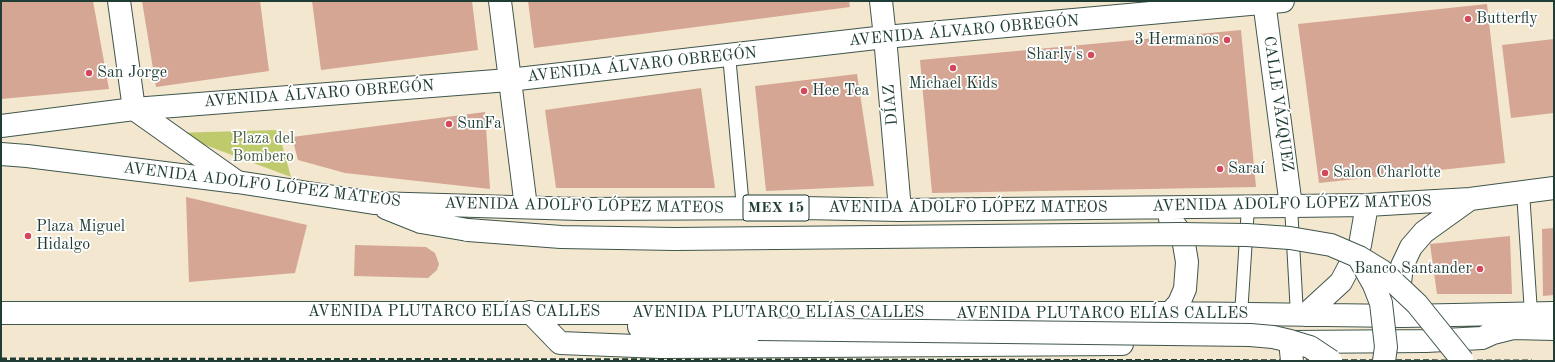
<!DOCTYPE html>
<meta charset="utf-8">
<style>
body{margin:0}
#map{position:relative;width:1555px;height:362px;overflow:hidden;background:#f4e7d0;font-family:"Old Standard TT",serif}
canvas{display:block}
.frame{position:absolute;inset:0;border:2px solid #1f3d34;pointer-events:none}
</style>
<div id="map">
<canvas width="1555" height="362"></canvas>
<div class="frame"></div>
</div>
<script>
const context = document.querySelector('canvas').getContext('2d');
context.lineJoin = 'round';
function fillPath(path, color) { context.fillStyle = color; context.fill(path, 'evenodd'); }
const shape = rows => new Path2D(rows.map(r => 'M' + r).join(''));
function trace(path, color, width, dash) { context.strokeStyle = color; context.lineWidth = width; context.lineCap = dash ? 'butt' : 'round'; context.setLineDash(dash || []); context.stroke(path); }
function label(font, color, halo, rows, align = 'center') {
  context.font = font + ' "Old Standard TT",serif'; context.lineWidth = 3.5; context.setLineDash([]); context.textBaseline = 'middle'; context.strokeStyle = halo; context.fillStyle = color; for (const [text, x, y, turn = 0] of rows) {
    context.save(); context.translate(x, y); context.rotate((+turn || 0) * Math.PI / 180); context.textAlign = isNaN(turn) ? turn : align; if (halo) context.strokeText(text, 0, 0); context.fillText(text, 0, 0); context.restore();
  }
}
fillPath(shape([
 [278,130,291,177,173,133]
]), '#beca6c');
fillPath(shape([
 [1,1,93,1,109,89,1,99],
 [142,1,260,1,269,71,156,87],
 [312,1,472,1,478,50,321,70],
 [528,1,849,1,850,7,534,48],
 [1487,4,1505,163,1319,183,1298,24],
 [1241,30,1256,187,932,193,920,60],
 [1554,39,1554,113,1511,118,1502,45],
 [857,74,874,186,766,191,755,86],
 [701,88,715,188,556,188,545,110],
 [485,112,490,189,345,173,298,160,292,137],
 [186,197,307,225,295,273,189,282],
 [1554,228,1554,295,1543,296,1542,229],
 [1510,236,1512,294,1437,294,1430,244],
 [355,245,426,247,435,253,439,264,437,270,428,278,354,276]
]), '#d4a693');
const service = shape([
 [729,55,743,208],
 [1523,192,1531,313],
 [1291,206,1297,315],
 [1241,315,1248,207]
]);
const minor = shape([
 [119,1,134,109,237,182],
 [500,1,526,207],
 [881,1,885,37,900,210]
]);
const tertiary = shape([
 [1264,1,1291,206],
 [1,126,134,109,509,80,885,37,1283,1]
]);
const trunk = shape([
 [1,154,27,156,237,182,374,203,580,209,803,208,900,210,1291,206,1367,205,1470,199,1554,188],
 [386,208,421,222,468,230],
 [1400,303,1399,291,1402,266,1411,247,1424,232,1470,199],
 [530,312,560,343,661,347,1122,344],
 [1,313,1170,313,1403,316,1554,313],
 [1170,313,1179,303,1185,289,1187,262,1184,244,1177,228,1170,219],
 [1305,315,1341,282,1350,265,1360,245,1367,205],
 [639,327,758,329],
 [1292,342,1426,341,1482,338,1493,333,1513,328,1554,329]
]);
trace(service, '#3f564b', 14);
trace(minor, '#3f564b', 24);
trace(tertiary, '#3f564b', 24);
trace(trunk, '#3f564b', 24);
trace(service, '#fff', 12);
trace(minor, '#fff', 22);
trace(tertiary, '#fff', 22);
trace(trunk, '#fff', 22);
trace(shape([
 [1,359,1532,361]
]), '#1f3d34', 3, [6, 3]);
const trunkBridge = shape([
 [468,230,561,237,675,239,1180,234,1247,235,1290,238,1331,245,1359,257,1382,271,1417,304,1463,361],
 [1360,260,1374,285,1381,303,1386,347,1384,361],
 [758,329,1250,335,1273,337,1290,341,1310,347,1331,361],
 [1290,341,1292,361]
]);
trace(trunkBridge, '#3f564b', 24, []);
trace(trunkBridge, '#fff', 22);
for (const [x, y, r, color] of [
 [1468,19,4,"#d1495b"],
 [1227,40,4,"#d1495b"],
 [1091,55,4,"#d1495b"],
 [953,68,4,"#d1495b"],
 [89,73,4,"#d1495b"],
 [804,91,4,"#d1495b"],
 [449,124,4,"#d1495b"],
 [1220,169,4,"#d1495b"],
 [1325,173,4,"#d1495b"],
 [28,236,4,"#d1495b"],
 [1480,269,4,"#d1495b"]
]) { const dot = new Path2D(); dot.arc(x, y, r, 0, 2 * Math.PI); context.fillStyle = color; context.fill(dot); trace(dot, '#fff', 1.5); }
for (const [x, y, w] of [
 [776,208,66]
]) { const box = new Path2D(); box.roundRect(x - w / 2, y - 13, w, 26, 3); context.fillStyle = '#fff'; context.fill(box); trace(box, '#1f3d34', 1); }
label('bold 15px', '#1f3d34', null, [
 ["MEX 15",776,208]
]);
label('16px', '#1f3d34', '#fff', [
 ["Butterfly",1476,19],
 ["3 Hermanos",1219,40,"right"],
 ["Sharly's",1083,55,"right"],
 ["San Jorge",97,73],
 ["Michael Kids",953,84,"center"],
 ["Hee Tea",812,91],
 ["SunFa",457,124],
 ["Saraí",1228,169],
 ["Salon Charlotte",1333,173],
 ["Plaza Miguel",36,227],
 ["Hidalgo",36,245],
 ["Banco Santander",1472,269,"right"]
], 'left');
label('16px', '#1f3d34', '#fff', [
 ["AVENIDA ÁLVARO OBREGÓN",964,31,-5],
 ["AVENIDA ÁLVARO OBREGÓN",642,65,-6],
 ["AVENIDA ÁLVARO OBREGÓN",319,94,-4],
 ["CALLE VÁZQUEZ",1278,104,82],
 ["DÍAZ",891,105,-95],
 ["AVENIDA ADOLFO LÓPEZ MATEOS",262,185,7],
 ["AVENIDA ADOLFO LÓPEZ MATEOS",1292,204,-1],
 ["AVENIDA ADOLFO LÓPEZ MATEOS",584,206,1],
 ["AVENIDA ADOLFO LÓPEZ MATEOS",968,208],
 ["AVENIDA PLUTARCO ELÍAS CALLES",454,312],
 ["AVENIDA PLUTARCO ELÍAS CALLES",778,313],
 ["AVENIDA PLUTARCO ELÍAS CALLES",1102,314]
]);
label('16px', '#476042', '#fff', [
 ["Plaza del",263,139],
 ["Bombero",263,157]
]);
</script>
